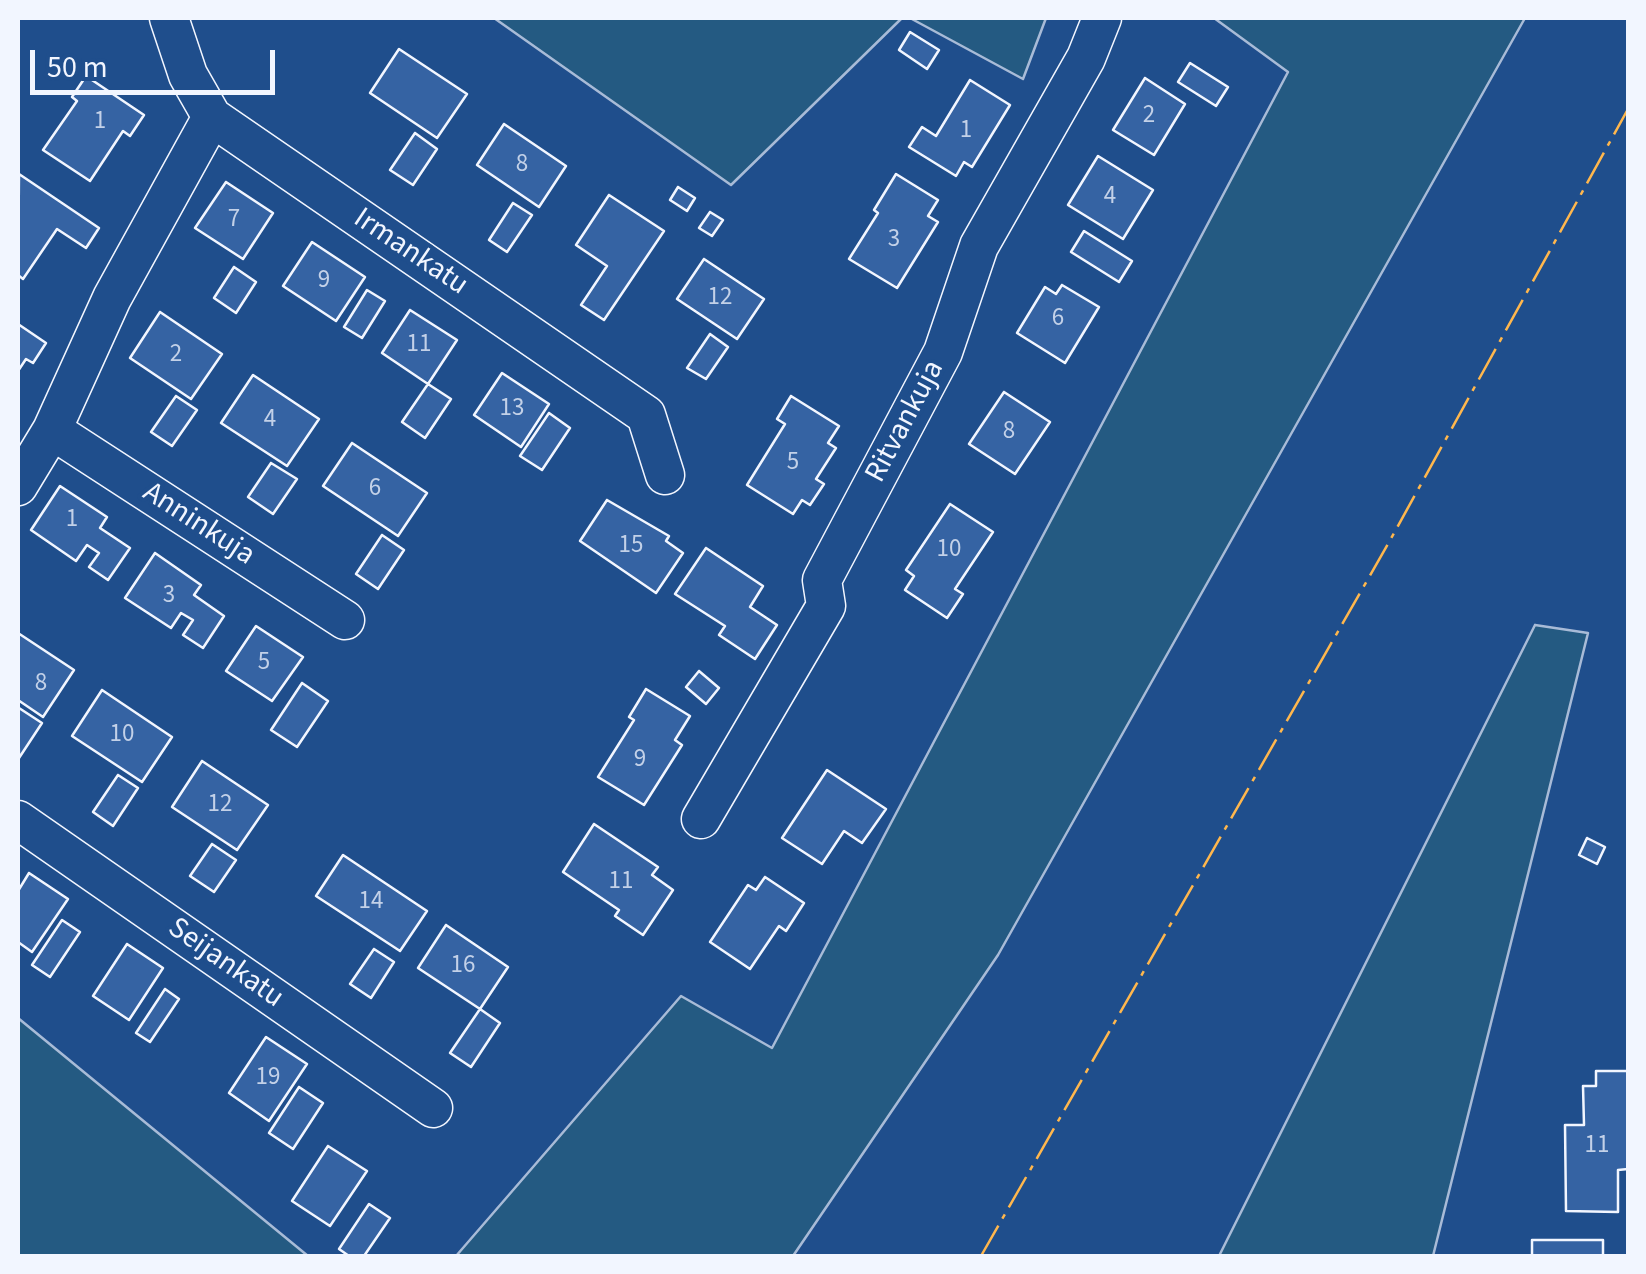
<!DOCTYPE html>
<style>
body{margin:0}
#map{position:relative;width:1646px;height:1274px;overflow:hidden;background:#1f4e8c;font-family:"Source Sans 3",sans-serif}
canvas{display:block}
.frame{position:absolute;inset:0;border:20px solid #f2f6ff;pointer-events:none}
.scale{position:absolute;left:30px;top:50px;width:245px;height:45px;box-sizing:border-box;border:5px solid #f2f6ff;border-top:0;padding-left:12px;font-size:30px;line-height:35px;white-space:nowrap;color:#f2f6ff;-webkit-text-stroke:8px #1f4e8c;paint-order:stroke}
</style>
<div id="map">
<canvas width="1646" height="1274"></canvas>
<div class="frame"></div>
<div class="scale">50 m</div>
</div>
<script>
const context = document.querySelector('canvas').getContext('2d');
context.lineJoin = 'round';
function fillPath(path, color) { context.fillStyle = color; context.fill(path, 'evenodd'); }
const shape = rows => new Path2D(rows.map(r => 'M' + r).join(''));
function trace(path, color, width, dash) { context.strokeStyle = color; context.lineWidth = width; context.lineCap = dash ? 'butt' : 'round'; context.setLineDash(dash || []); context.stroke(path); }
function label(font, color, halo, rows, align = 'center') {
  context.font = font + ' "Source Sans 3",sans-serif'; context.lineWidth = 8; context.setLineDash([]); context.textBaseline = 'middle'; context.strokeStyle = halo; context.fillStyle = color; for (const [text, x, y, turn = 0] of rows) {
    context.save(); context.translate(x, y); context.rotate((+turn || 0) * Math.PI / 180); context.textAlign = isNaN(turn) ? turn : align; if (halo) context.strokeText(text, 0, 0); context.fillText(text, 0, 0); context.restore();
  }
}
const green = shape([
 [494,18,902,18,731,185,494,18],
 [910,18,1046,18,1023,79,910,18],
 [1214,18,1525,18,998,955,793,1256,456,1256,681,996,772,1048,1288,72,1214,18],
 [1535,625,1588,633,1433,1256,1219,1256,1535,625],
 [18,1018,308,1256,18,1256,18,1018]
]);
fillPath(green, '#245a82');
trace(green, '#a8bbd7', 2.5);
const building = shape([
 [910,32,939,50,927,69,899,50,910,32],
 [399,49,467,94,437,138,370,93,399,49],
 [1190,63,1228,87,1216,106,1178,82,1190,63],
 [86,76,144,115,130,136,123,131,90,181,43,150,77,101,72,97,86,76],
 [1145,78,1185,104,1154,155,1113,130,1145,78],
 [970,80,1010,105,972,167,964,162,956,176,909,147,922,127,936,136,970,80],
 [504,124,566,166,539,207,477,165,504,124],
 [415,133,437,149,413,185,390,170,415,133],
 [1098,156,1153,190,1123,239,1068,205,1098,156],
 [19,174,99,228,86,248,57,229,23,279,18,275,19,174],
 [896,174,938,200,928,216,938,222,897,288,849,259,878,213,874,210,896,174],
 [226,182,273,213,243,259,195,228,226,182],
 [678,187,695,198,687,211,670,200,678,187],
 [609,195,664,231,604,320,581,305,607,266,576,245,609,195],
 [513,203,532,215,507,252,489,240,513,203],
 [710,212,723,220,712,236,699,228,710,212],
 [1084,231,1132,261,1119,282,1071,252,1084,231],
 [312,242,365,277,336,321,283,286,312,242],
 [704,259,764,299,737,339,677,299,704,259],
 [234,267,256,282,236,313,214,298,234,267],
 [1062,285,1099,307,1065,363,1017,333,1045,287,1056,294,1062,285],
 [367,290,385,301,362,338,344,327,367,290],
 [410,310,457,340,428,384,382,353,410,310],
 [160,312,222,354,191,399,130,358,160,312],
 [18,324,46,343,33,363,26,359,18,371,18,324],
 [710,334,728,347,706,379,687,368,710,334],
 [502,373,549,404,521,447,474,415,502,373],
 [253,375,319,419,287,466,221,423,253,375],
 [428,384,451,399,425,438,402,422,428,384],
 [1004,392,1050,422,1015,474,969,444,1004,392],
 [176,396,197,410,172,446,151,432,176,396],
 [791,396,839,426,828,443,836,448,816,479,824,484,810,505,802,500,793,514,747,485,785,424,777,419,791,396],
 [549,413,570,428,542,470,520,456,549,413],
 [352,443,427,493,398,536,323,486,352,443],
 [271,463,297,479,273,514,248,497,271,463],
 [60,486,107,517,100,528,130,548,108,580,89,567,99,553,87,545,76,561,31,530,60,486],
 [607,500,669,536,666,541,683,553,656,593,580,541,607,500],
 [950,504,993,532,955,589,963,594,947,618,905,590,914,576,906,570,950,504],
 [382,535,404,550,378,589,356,574,382,535],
 [706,548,763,586,750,607,777,625,755,659,719,635,725,626,675,594,706,548],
 [155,553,201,585,194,595,224,616,203,648,183,635,193,620,181,613,171,628,125,598,155,553],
 [256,626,303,657,272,701,226,671,256,626],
 [18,633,74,670,43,717,18,700,18,633],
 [699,671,719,688,706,704,686,687,699,671],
 [302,683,328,701,297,747,271,730,302,683],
 [646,689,690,716,675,740,682,745,644,805,598,777,634,720,629,717,646,689],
 [102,690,172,737,142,782,72,736,102,690],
 [19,708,42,723,19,758,18,710,19,708],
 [202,761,268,805,237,850,172,807,202,761],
 [827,770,886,809,862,843,844,831,822,864,782,838,827,770],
 [118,775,138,788,113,826,93,812,118,775],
 [594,824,658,867,652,875,673,890,643,935,615,916,619,910,563,872,594,824],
 [1587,838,1605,847,1597,864,1579,855,1587,838],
 [212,844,236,860,214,892,190,876,212,844],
 [343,855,427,911,400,951,316,896,343,855],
 [29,873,68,899,32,952,18,942,18,891,29,873],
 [765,877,804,903,786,931,779,926,750,969,710,942,748,885,756,890,765,877],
 [62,920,80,932,50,977,32,965,62,920],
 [446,925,508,967,480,1009,418,968,446,925],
 [127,944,163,968,129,1020,93,996,127,944],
 [374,949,394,962,371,998,350,984,374,949],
 [165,989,179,999,150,1042,136,1033,165,989],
 [480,1009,500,1023,471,1067,450,1053,480,1009],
 [266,1037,307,1064,269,1121,229,1093,266,1037],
 [1596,1071,1628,1071,1628,1169,1618,1170,1618,1212,1566,1211,1565,1125,1584,1125,1583,1086,1596,1086,1596,1071],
 [299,1087,323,1103,293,1149,269,1133,299,1087],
 [328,1146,367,1171,330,1226,292,1201,328,1146],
 [369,1204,390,1218,364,1256,349,1256,339,1249,369,1204],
 [1532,1240,1603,1240,1603,1256,1532,1256,1532,1240]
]);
fillPath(building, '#3563a3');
trace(building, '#f2f6ff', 2.5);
const minor = shape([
 [169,18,188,75,212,117,646,415,665,475],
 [52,430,345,620],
 [18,486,52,430,112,298,212,117],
 [701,819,826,606,822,580,943,352,979,246,1086,58,1102,18],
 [18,820,433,1108]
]);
trace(minor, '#f2f6ff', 41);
trace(minor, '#1f4e8c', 38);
trace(shape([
 [981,1256,1388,544,1628,109]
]), '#ffb74d', 2.5, [35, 8, 5, 8]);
label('25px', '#c3d1e8', null, [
 ["2",1149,117],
 ["1",100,123],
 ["1",966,132],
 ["8",522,166],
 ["4",1110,198],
 ["7",234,221],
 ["3",894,241],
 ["9",324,282],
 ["12",720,299],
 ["6",1058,320],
 ["11",419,346],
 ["2",176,356],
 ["13",512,410],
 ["4",270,421],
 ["8",1009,433],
 ["5",793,464],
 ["6",375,490],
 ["1",72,521],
 ["15",631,547],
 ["10",949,551],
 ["3",169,597],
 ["5",264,664],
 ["8",41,685],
 ["10",122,736],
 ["9",640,761],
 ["12",220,806],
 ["11",621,883],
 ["14",371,903],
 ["16",463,967],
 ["19",268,1079],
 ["11",1597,1147]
]);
label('30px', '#f2f6ff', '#1f4e8c', [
 ["Irmankatu",410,253,34],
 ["Ritvankuja",906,422,-62],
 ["Anninkuja",198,525,33],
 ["Seijankatu",225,964,35]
]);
</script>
